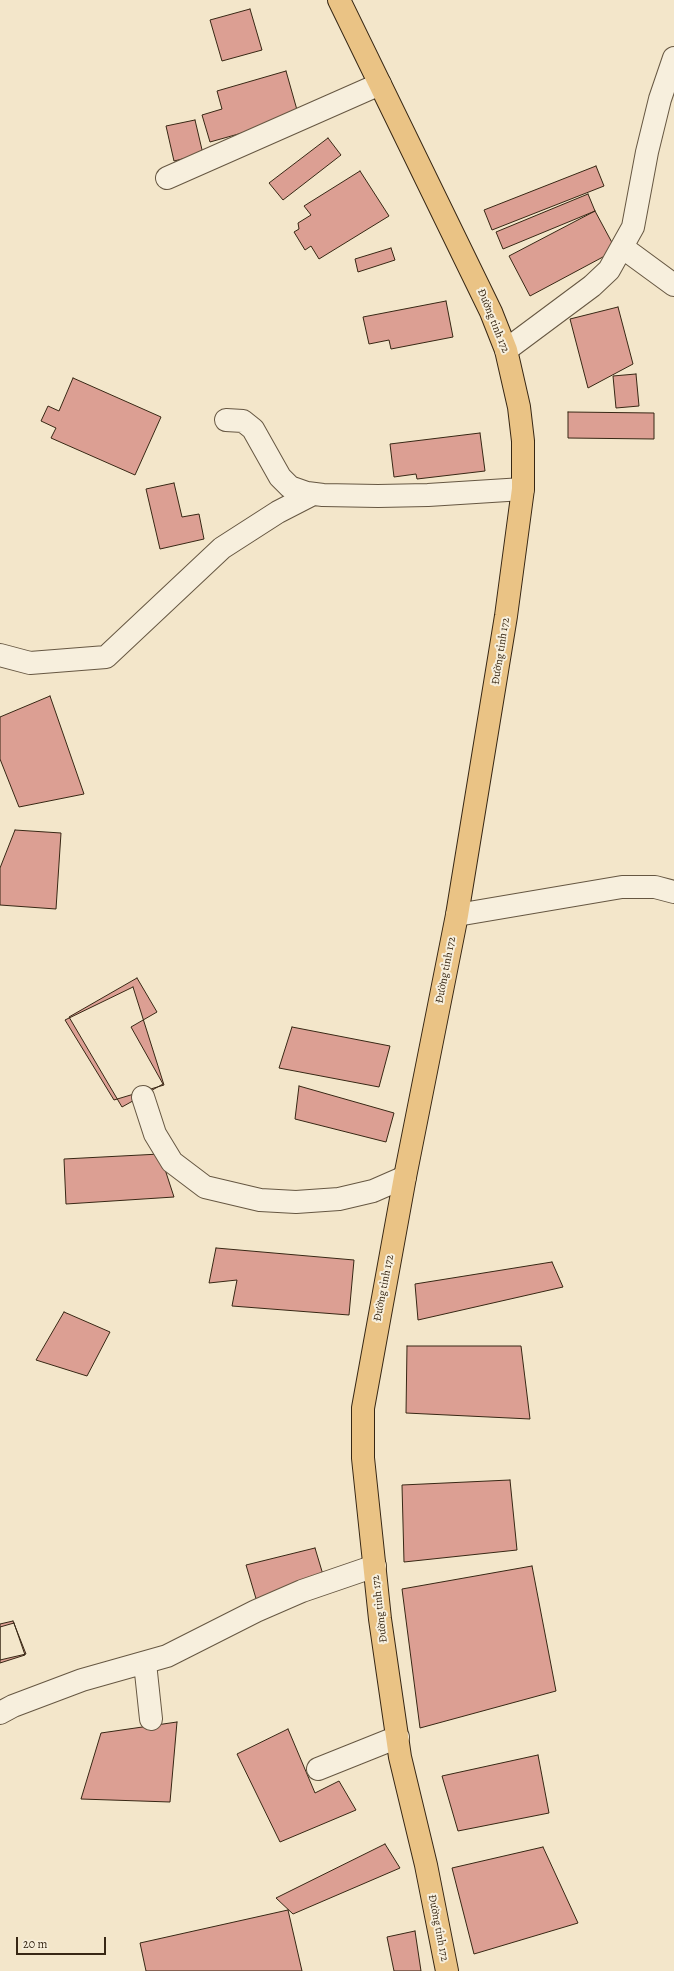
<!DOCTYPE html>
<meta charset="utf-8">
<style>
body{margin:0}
#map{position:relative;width:674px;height:1971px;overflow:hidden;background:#f3e6ca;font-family:Alegreya,serif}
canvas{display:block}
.scale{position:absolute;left:16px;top:1937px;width:90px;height:18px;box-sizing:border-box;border:2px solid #372714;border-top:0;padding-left:5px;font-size:12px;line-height:14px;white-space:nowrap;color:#372714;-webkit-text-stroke:3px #f7efdd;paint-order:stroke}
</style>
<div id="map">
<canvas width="674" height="1971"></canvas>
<div class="scale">20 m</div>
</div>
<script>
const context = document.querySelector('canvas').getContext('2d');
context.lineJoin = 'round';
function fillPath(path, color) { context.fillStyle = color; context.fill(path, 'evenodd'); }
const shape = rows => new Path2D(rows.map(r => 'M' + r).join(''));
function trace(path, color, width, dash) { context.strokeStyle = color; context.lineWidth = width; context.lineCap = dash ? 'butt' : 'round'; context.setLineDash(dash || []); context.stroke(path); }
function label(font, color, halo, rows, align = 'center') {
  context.font = font + ' Alegreya,serif'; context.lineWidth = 4; context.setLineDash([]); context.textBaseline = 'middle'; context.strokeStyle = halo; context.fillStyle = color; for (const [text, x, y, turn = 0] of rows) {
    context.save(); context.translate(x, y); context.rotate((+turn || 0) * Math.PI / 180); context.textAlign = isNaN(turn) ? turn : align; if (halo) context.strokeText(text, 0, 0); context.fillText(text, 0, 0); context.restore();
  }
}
const building = shape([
 [250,9,262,50,222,61,210,20,250,9],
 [286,71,299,117,210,142,202,115,222,109,217,91,286,71],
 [195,120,203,154,174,161,166,126,195,120],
 [328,138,341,155,283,200,269,183,328,138],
 [596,166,604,186,492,230,484,210,596,166],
 [360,171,389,216,319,259,311,246,305,250,294,232,299,229,298,223,311,215,304,206,360,171],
 [588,194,595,211,503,249,496,232,588,194],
 [595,211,616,250,530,296,509,256,595,211],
 [391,248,395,260,358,272,355,259,391,248],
 [446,301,453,337,391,349,389,340,369,344,363,317,446,301],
 [618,307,633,364,588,388,570,319,618,307],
 [636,374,639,406,616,408,613,376,636,374],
 [73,378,161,417,135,475,51,438,56,428,41,421,48,406,59,411,73,378],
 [568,412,654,413,654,439,568,438,568,412],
 [480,433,485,471,417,479,416,474,394,477,390,444,480,433],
 [174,483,182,517,199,514,204,539,160,549,146,489,174,483],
 [50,696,84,794,19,807,0,759,0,717,50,696],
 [15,830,61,833,56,909,0,905,0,868,15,830],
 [137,978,157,1012,131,1027,163,1084,122,1107,69,1017,137,978],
 [133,987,164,1085,114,1100,65,1020,133,987],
 [292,1027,390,1046,379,1087,279,1068,292,1027],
 [299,1086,394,1113,386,1142,295,1119,299,1086],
 [160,1154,174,1197,66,1204,64,1159,160,1154],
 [216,1248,354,1260,349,1315,232,1306,237,1280,209,1283,216,1248],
 [552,1262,563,1287,418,1320,415,1284,552,1262],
 [64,1312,110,1332,87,1376,36,1360,64,1312],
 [407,1346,521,1346,530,1419,406,1413,407,1346],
 [510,1480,517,1550,404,1562,402,1485,510,1480],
 [315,1548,324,1578,257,1602,246,1565,315,1548],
 [532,1566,556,1691,420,1728,402,1589,532,1566],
 [13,1621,26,1654,0,1660,0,1624,13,1621],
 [14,1623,25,1655,0,1663,0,1627,14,1623],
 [177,1722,170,1802,81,1799,101,1733,177,1722],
 [288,1729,315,1793,339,1781,356,1810,280,1842,237,1754,288,1729],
 [538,1755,549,1813,458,1831,442,1776,538,1755],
 [385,1844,400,1868,293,1914,276,1898,385,1844],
 [543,1847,578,1923,474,1954,452,1868,543,1847],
 [288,1910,302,1971,146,1971,140,1943,288,1910],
 [415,1931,421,1971,394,1971,387,1937,415,1931]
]);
fillPath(building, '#dc9f93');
trace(building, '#372714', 1);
const minor = shape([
 [167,178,380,84],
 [622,247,674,285],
 [506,350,592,286,609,270,633,227,647,152,660,99,674,58],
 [226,420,243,421,253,429,280,477,290,487,307,493,323,495,378,496,428,495,523,489],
 [0,655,30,663,106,657,222,548,278,512,313,494],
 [457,915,622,887,655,887,674,892],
 [143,1097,155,1134,172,1162,205,1187,260,1200,296,1202,339,1199,373,1191,405,1177],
 [145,1663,151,1719],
 [0,1713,13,1706,82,1680,167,1656,256,1611,302,1591,375,1566],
 [318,1769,398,1737]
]);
const major = shape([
 [339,0,491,312,506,350,519,407,523,441,523,489,506,616,457,915,405,1177,363,1408,363,1458,380,1619,400,1757,426,1865,447,1971]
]);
trace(minor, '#665742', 24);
trace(major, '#372714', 24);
trace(minor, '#f7efdd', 22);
trace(major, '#eac385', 22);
label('11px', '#372714', '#f7efdd', [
 ["Đường tỉnh 172",493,321,68],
 ["Đường tỉnh 172",501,651,-81],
 ["Đường tỉnh 172",446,970,-79],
 ["Đường tỉnh 172",384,1288,-79],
 ["Đường tỉnh 172",380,1609,-97],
 ["Đường tỉnh 172",438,1928,79]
]);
</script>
